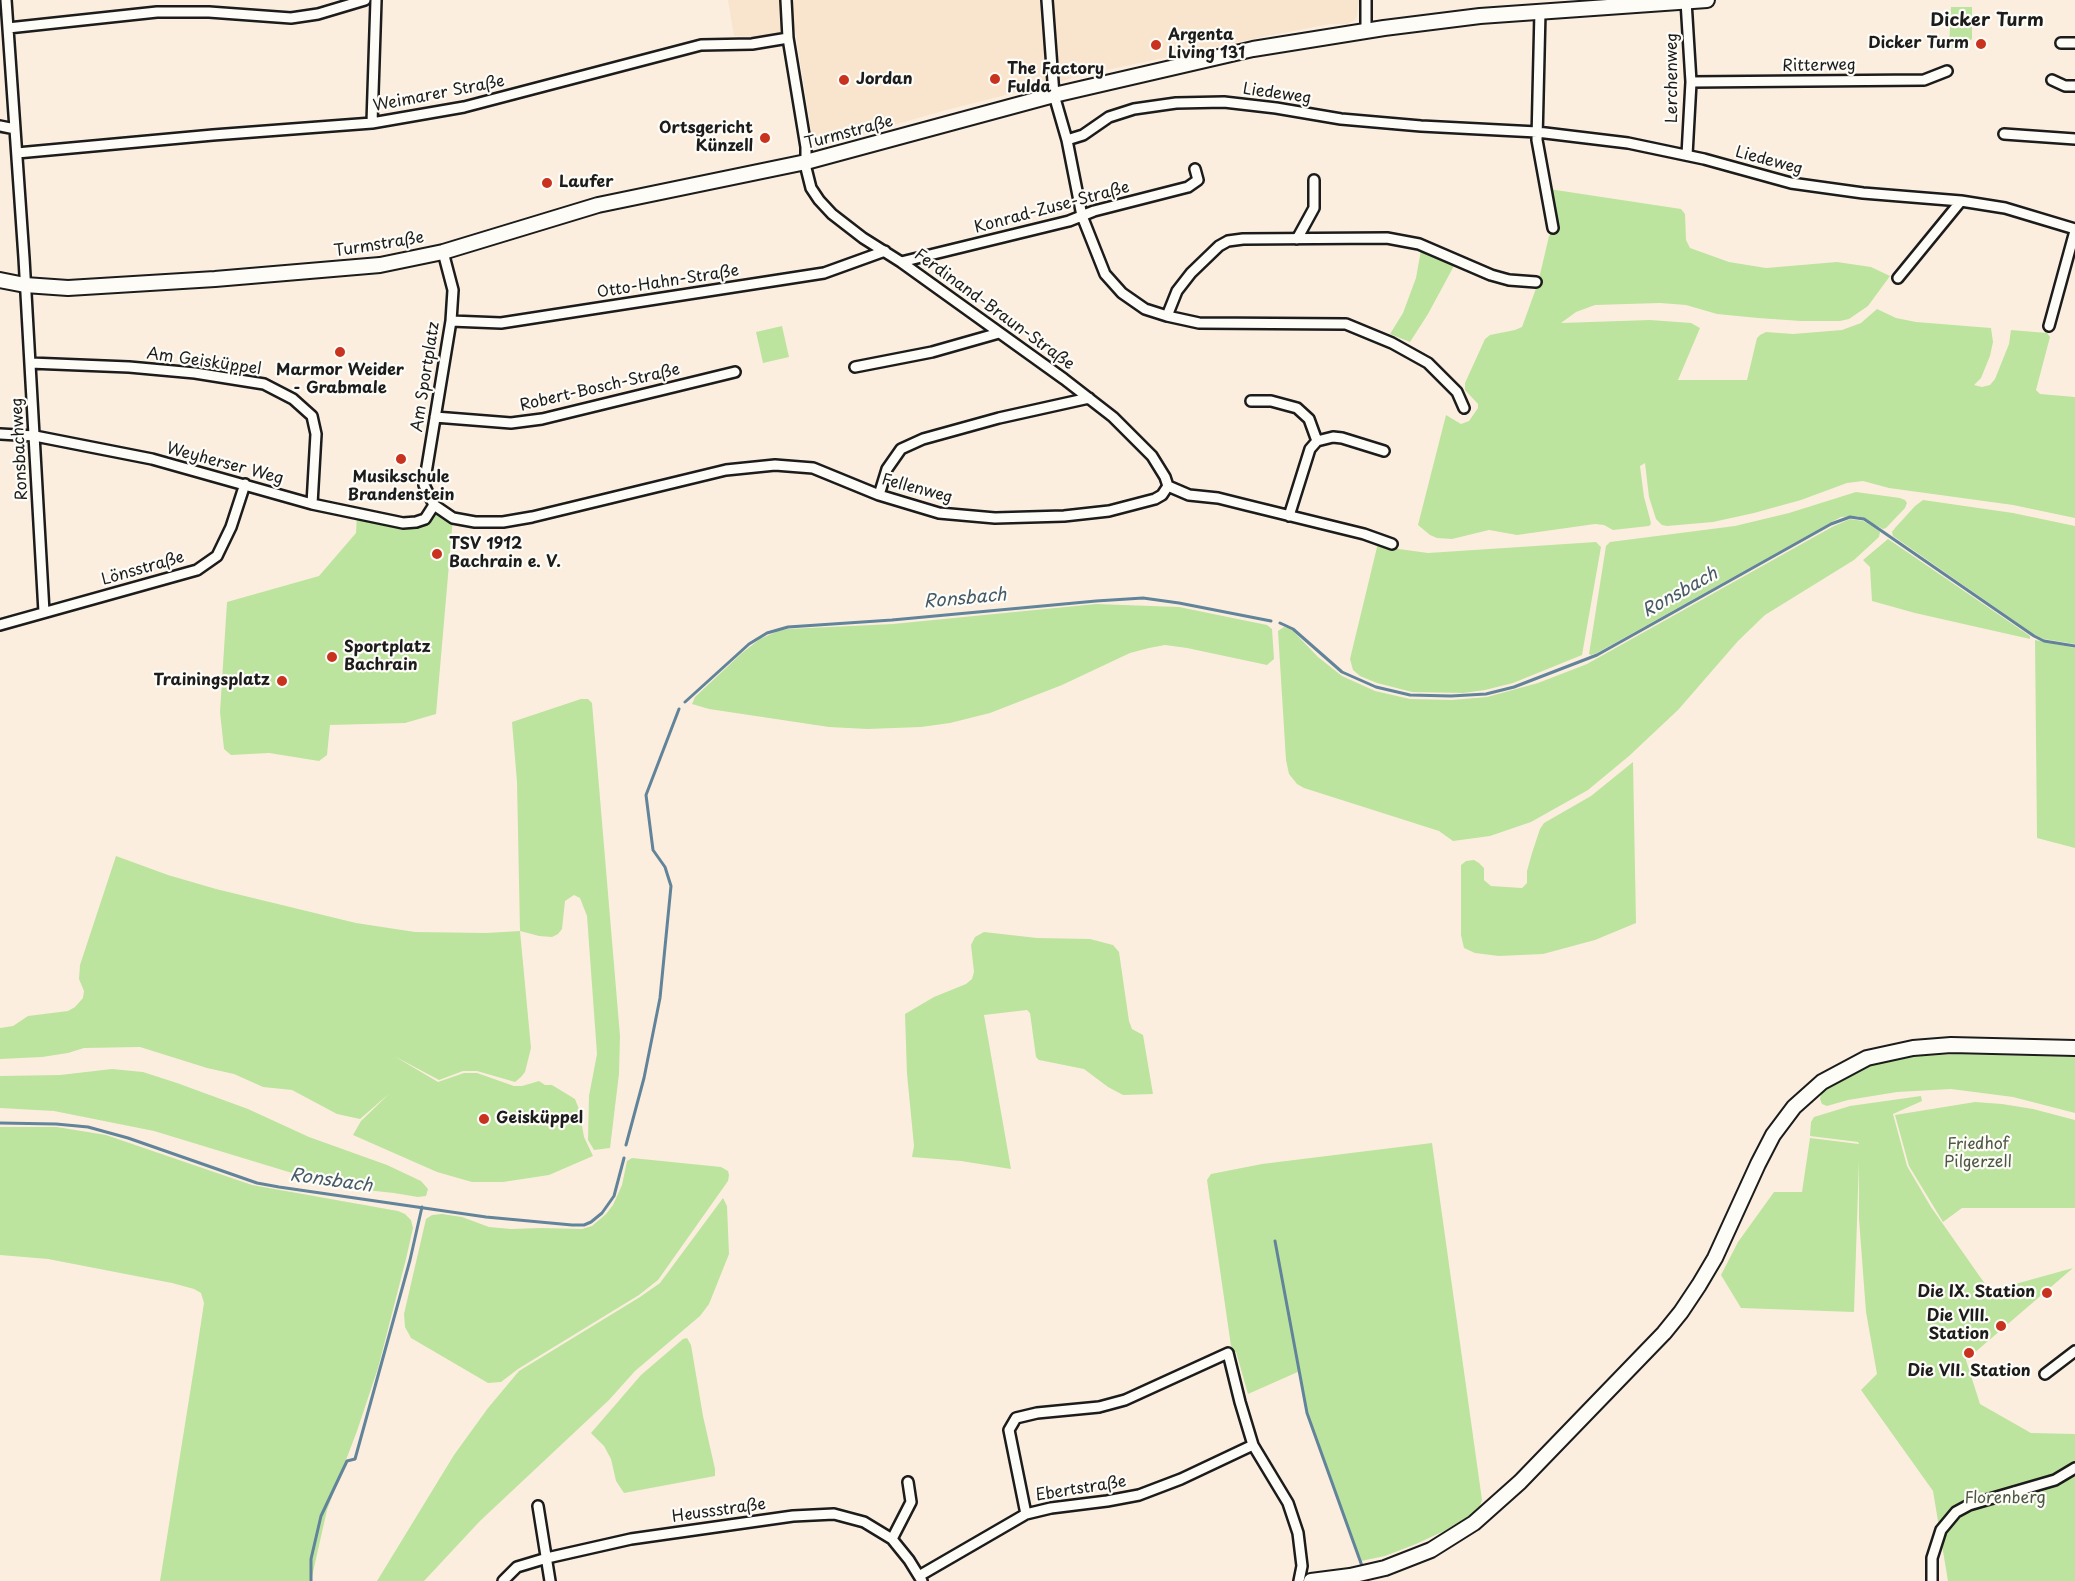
<!DOCTYPE html>
<meta charset="utf-8">
<style>
body{margin:0}
canvas{display:block;background:#fbeede}
</style>
<canvas width="2075" height="1581"></canvas>
<script>
const context = document.querySelector('canvas').getContext('2d');
context.lineJoin = 'round';
function fillPath(path, color) { context.fillStyle = color; context.fill(path, 'evenodd'); }
const shape = rows => new Path2D(rows.map(r => 'M' + r).join(''));
function trace(path, color, width, dash) { context.strokeStyle = color; context.lineWidth = width; context.lineCap = dash ? 'butt' : 'round'; context.setLineDash(dash || []); context.stroke(path); }
function label(font, color, halo, rows, align = 'center') {
  context.font = font + ' "Playpen Sans",sans-serif'; context.lineWidth = 4.5; context.setLineDash([]); context.textBaseline = 'middle'; context.strokeStyle = halo; context.fillStyle = color; for (const [text, x, y, turn = 0] of rows) {
    context.save(); context.translate(x, y); context.rotate((+turn || 0) * Math.PI / 180); context.textAlign = isNaN(turn) ? turn : align; if (halo) context.strokeText(text, 0, 0); context.fillText(text, 0, 0); context.restore();
  }
}
fillPath(shape([
 [728,0,1359,0,1357,16,1355,20,1347,24,1330,24,1267,36,1097,72,950,109,823,145,817,143,812,136,795,30,754,37,734,36]
]), '#f9e4cd');
fillPath(shape([
 [1951,7,1972,7,1972,39,1961,47,1949,48],
 [1549,189,1681,209,1685,214,1686,240,1690,248,1729,262,1766,268,1837,262,1871,267,1890,276,1868,306,1849,319,1840,321,1801,321,1758,318,1717,314,1686,305,1660,303,1595,305,1576,312,1561,323,1650,320,1691,323,1700,328,1678,380,1747,380,1757,338,1760,335,1766,332,1793,334,1842,330,1861,323,1877,309,1896,318,1916,322,1991,328,1993,342,1990,356,1981,378,1974,385,1982,387,1990,385,1995,379,2009,344,2011,330,2047,333,2050,337,2036,390,2040,394,2075,397,2075,518,2013,505,1889,488,1863,481,1847,483,1801,500,1754,513,1713,522,1667,526,1662,525,1656,519,1649,497,1645,463,1640,466,1644,497,1650,519,1651,524,1649,526,1613,530,1604,525,1595,524,1517,535,1489,530,1452,539,1437,538,1430,535,1418,525,1446,415,1461,424,1469,421,1478,408,1478,404,1465,390,1465,383,1485,339,1490,335,1515,330,1522,327,1538,283,1549,236,1556,228],
 [1421,250,1455,264,1428,314,1410,342,1390,334,1403,313,1416,278],
 [782,326,789,357,763,363,756,332],
 [1856,492,1900,498,1905,500,1907,503,1905,508,1886,528,1883,529,1858,516,1841,517,1830,523,1597,653,1591,655,1589,654,1606,546,1610,542,1735,526,1789,513],
 [1923,500,2013,513,2075,526,2075,644,2044,639,2035,635,1893,536,1892,532,1895,528,1915,506],
 [434,505,453,518,436,714,405,723,330,725,327,755,319,761,269,753,231,755,224,749,220,712,227,602,319,576,356,533,357,515,416,522],
 [1850,519,1863,521,1872,526,1880,532,1879,537,1854,560,1765,615,1738,641,1678,710,1629,756,1588,790,1531,822,1490,836,1453,841,1439,831,1304,788,1297,784,1289,774,1286,760,1278,631,1284,627,1291,629,1318,657,1342,676,1375,691,1410,699,1452,700,1487,697,1538,683,1587,664,1832,527],
 [1888,539,2030,636,2030,639,1915,613,1872,601,1870,567,1863,560],
 [1596,542,1601,547,1582,655,1513,683,1485,690,1463,693,1412,692,1377,683,1360,676,1353,670,1350,659,1378,543,1399,549,1428,553],
 [1096,604,1179,607,1267,625,1272,629,1274,659,1267,665,1187,648,1165,645,1149,648,1130,653,1062,685,990,713,950,723,921,727,867,729,829,727,709,709,692,704,695,697,742,653,760,639,778,631,788,629,893,624],
 [2035,640,2075,648,2075,848,2037,838],
 [581,699,588,699,592,703,620,1036,619,1074,610,1148,594,1150,588,1140,589,1096,597,1054,587,916,580,898,574,895,565,901,562,929,558,934,552,937,539,936,520,931,531,1048,525,1072,521,1077,515,1082,477,1071,463,1071,439,1080,394,1056,438,1082,464,1073,477,1073,514,1086,522,1086,539,1081,545,1085,552,1085,575,1099,579,1109,584,1137,593,1156,549,1175,503,1182,472,1182,437,1172,353,1135,361,1121,390,1093,360,1119,337,1114,292,1090,263,1087,234,1074,207,1068,140,1047,84,1048,68,1053,42,1057,0,1059,0,1028,13,1026,28,1016,68,1011,75,1007,83,998,84,991,79,979,80,965,116,856,168,875,216,889,356,923,415,932,486,933,520,931,517,782,512,722],
 [1633,762,1636,923,1595,940,1543,954,1499,956,1475,953,1464,948,1461,935,1461,865,1466,861,1474,860,1479,863,1484,868,1484,880,1491,886,1522,888,1527,883,1527,871,1532,853,1540,829,1544,823,1591,796],
 [984,932,1037,938,1090,939,1113,945,1119,952,1129,1021,1132,1029,1143,1035,1153,1094,1123,1095,1108,1087,1084,1069,1039,1060,1036,1057,1030,1013,1027,1010,984,1015,1011,1169,961,1161,912,1157,914,1146,907,1074,905,1014,934,997,966,984,972,979,974,972,971,945,975,937],
 [1958,1054,2075,1057,2075,1113,2013,1097,1951,1089,1897,1092,1848,1100,1827,1106,1822,1104,1820,1099,1821,1094,1837,1081,1874,1064,1903,1057],
 [112,1069,143,1072,177,1083,248,1109,309,1137,387,1165,421,1181,428,1189,426,1196,418,1197,394,1193,338,1187,154,1131,54,1111,0,1108,0,1076,60,1075],
 [1921,1096,1922,1101,1893,1114,1907,1166,1931,1207,1990,1291,2073,1268,1966,1360,1980,1404,2031,1433,2075,1434,2075,1581,1948,1581,1933,1491,1861,1390,1877,1374,1866,1312,1859,1219,1859,1161,1854,1312,1741,1308,1721,1275,1738,1242,1774,1192,1802,1192,1810,1138,1859,1144,1858,1142,1810,1136,1811,1122,1814,1117,1850,1106],
 [1975,1102,2002,1104,2033,1109,2075,1120,2075,1208,1962,1208,1943,1222,1909,1166,1895,1115],
 [0,1127,57,1127,106,1135,252,1185,398,1211,405,1214,411,1220,413,1228,406,1259,378,1368,357,1431,327,1510,311,1581,160,1581,197,1349,204,1303,201,1293,194,1289,172,1283,48,1259,0,1255],
 [1432,1143,1482,1500,1480,1506,1469,1516,1444,1531,1416,1544,1385,1556,1361,1561,1308,1413,1300,1371,1248,1394,1236,1352,1232,1353,1207,1180,1211,1174,1262,1164],
 [632,1158,721,1167,728,1171,729,1175,728,1181,658,1280,639,1295,518,1369,501,1382,488,1383,411,1338,405,1327,404,1314,426,1219,432,1215,442,1214,462,1217,489,1227,511,1229,541,1228,582,1229,592,1226,606,1214,613,1205,622,1185,627,1161],
 [723,1198,727,1206,729,1254,709,1304,700,1316,635,1371,609,1400,480,1521,424,1581,377,1581,454,1455,488,1408,519,1371,640,1297,660,1283],
 [687,1338,691,1345,703,1416,715,1469,715,1476,624,1493,616,1481,611,1459,604,1446,591,1433,641,1375,683,1339]
]), '#bde49f');
trace(shape([
 [1280,623,1293,629,1342,672,1376,687,1410,695,1451,696,1486,694,1514,687,1597,655,1831,524,1850,517,1864,519,1873,525,2034,636,2044,641,2075,646],
 [685,702,749,644,767,633,788,627,892,620,1096,601,1143,598,1179,603,1271,621],
 [0,1123,56,1124,88,1127,128,1138,257,1183,279,1187,486,1217,572,1225,584,1225,591,1222,602,1213,614,1196,624,1158],
 [626,1145,644,1078,660,998,671,886,665,867,653,850,646,795,679,709],
 [1275,1241,1307,1413,1362,1566],
 [311,1581,311,1559,321,1516,347,1461,355,1459,410,1260,422,1207]
]), '#62849b', 3);
const street = shape([
 [6,0,24,258,44,612],
 [786,0,788,38,806,147,806,168,811,188,819,200,832,214,863,238,901,262,1064,379,1113,417,1152,456,1165,477,1168,486],
 [1047,0,1054,95,1067,140,1083,135,1109,117,1134,109,1176,103,1224,102,1276,108,1341,119,1421,126,1537,132,1628,143,1704,159,1791,183,1863,193,1961,201,2005,208,2075,229],
 [1686,1,1691,82,1687,155],
 [1540,11,1537,140,1553,228],
 [8,28,157,12,209,12,291,18,318,14,365,0],
 [1366,30,1366,0],
 [2061,43,2075,43],
 [2052,80,2065,86,2075,86],
 [1691,82,1924,80,1947,71],
 [372,123,376,0],
 [0,126,15,129],
 [2004,134,2075,139],
 [1067,140,1082,216,1105,274,1122,293,1145,309,1167,316,1199,323,1346,324,1392,343,1428,363,1457,392,1464,408],
 [17,153,213,135,372,123,464,107,701,45,752,44,788,38],
 [1297,239,1314,208,1314,180],
 [443,252,453,290,451,321,424,485,434,505,453,518,475,522,503,522,532,517,726,470,775,465,813,468,879,495,939,513,995,518,1064,516,1109,511,1155,499,1162,495,1168,486],
 [901,262,1069,221,1094,211,1188,187,1198,180,1195,169],
 [1898,278,1961,201],
 [1167,316,1177,291,1191,273,1219,246,1228,241,1243,239,1387,238,1419,244,1491,275,1509,280,1536,282],
 [451,321,501,323,824,273,885,251],
 [2049,326,2075,231],
 [30,363,129,367,195,373,264,384,293,399,312,416,316,434,312,504],
 [855,367,932,352,999,333],
 [1251,401,1271,401,1297,408,1309,419,1317,441,1310,449,1289,516],
 [435,417,511,423,542,419,735,372],
 [0,434,35,436,152,459,312,504,403,523,416,522,425,519,434,505],
 [1317,441,1333,437,1342,438,1384,451],
 [1168,486,1189,495,1218,498,1246,505,1364,534,1392,544],
 [879,495,887,469,901,449,923,439,999,418,1089,398],
 [0,625,197,570,217,556,231,527,245,484],
 [2045,1374,2075,1351],
 [538,1506,550,1581],
 [1026,1514,1009,1430,1016,1418,1037,1413,1099,1407,1125,1400,1228,1353,1240,1402,1253,1445,1288,1503,1298,1533,1302,1566,1299,1581],
 [892,1539,911,1502,908,1482],
 [919,1576,1026,1514,1051,1508,1107,1501,1139,1495,1181,1479,1253,1445],
 [503,1581,517,1567,547,1558,631,1539,793,1516,834,1514,864,1522,892,1539,909,1560,922,1581],
 [1932,1581,1932,1558,1941,1530,1956,1512,1969,1505,2055,1480,2075,1468]
]);
const secondary = shape([
 [0,280,25,285,68,288,215,279,380,265,443,252,598,205,806,162,1054,95,1253,49,1384,28,1480,16,1707,0],
 [1311,1581,1350,1576,1385,1568,1431,1550,1474,1523,1520,1482,1664,1333,1681,1312,1699,1285,1715,1258,1758,1164,1773,1135,1794,1107,1822,1082,1867,1058,1913,1048,1951,1045,2075,1048]
]);
trace(street, '#1c1c1c', 14);
trace(secondary, '#1c1c1c', 18);
trace(street, '#fdfcf7', 9);
trace(secondary, '#fdfcf7', 14);
for (const [x, y, r, color] of [
 [1981,44,6,"#c8321e"],
 [1156,45,6,"#c8321e"],
 [995,79,6,"#c8321e"],
 [844,80,6,"#c8321e"],
 [765,138,6,"#c8321e"],
 [547,183,6,"#c8321e"],
 [340,352,6,"#c8321e"],
 [401,459,6,"#c8321e"],
 [437,554,6,"#c8321e"],
 [332,657,6,"#c8321e"],
 [282,681,6,"#c8321e"],
 [484,1119,6,"#c8321e"],
 [2047,1293,6,"#c8321e"],
 [2001,1326,6,"#c8321e"],
 [1969,1353,6,"#c8321e"]
]) { const dot = new Path2D(); dot.arc(x, y, r, 0, 2 * Math.PI); context.fillStyle = color; context.fill(dot); trace(dot, '#fdfcf7', 2); }
label('bold 16px', '#1c1c1c', '#fdfcf7', [
 ["Argenta",1168,36],
 ["Living 131",1168,54],
 ["Dicker Turm",1969,44,"right"],
 ["The Factory",1007,70],
 ["Fulda",1007,88],
 ["Jordan",856,80],
 ["Ortsgericht",753,129,"right"],
 ["Künzell",753,147,"right"],
 ["Laufer",559,183],
 ["Marmor Weider",340,371,"center"],
 ["- Grabmale",340,389,"center"],
 ["Musikschule",401,478,"center"],
 ["Brandenstein",401,496,"center"],
 ["TSV 1912",449,545],
 ["Bachrain e. V.",449,563],
 ["Sportplatz",344,648],
 ["Bachrain",344,666],
 ["Trainingsplatz",270,681,"right"],
 ["Geisküppel",496,1119],
 ["Die IX. Station",2035,1293,"right"],
 ["Die VIII.",1989,1317,"right"],
 ["Station",1989,1335,"right"],
 ["Die VII. Station",1969,1372,"center"]
], 'left');
label('16px', '#1c1c1c', '#fdfcf7', [
 ["Ritterweg",1819,66,-1],
 ["Lerchenweg",1673,78,-90],
 ["Weimarer Straße",439,94,-11],
 ["Liedeweg",1277,94,8],
 ["Turmstraße",849,133,-15],
 ["Liedeweg",1769,161,15],
 ["Konrad-Zuse-Straße",1052,208,-15],
 ["Turmstraße",379,245,-9],
 ["Otto-Hahn-Straße",668,282,-9],
 ["Ferdinand-Braun-Straße",994,310,36],
 ["Am Geisküppel",204,362,8],
 ["Am Sportplatz",426,377,-81],
 ["Robert-Bosch-Straße",600,388,-13],
 ["Ronsbachweg",20,449,-93],
 ["Weyherser Weg",225,464,15],
 ["Fellenweg",917,489,15],
 ["Lönsstraße",143,569,-16],
 ["Ebertstraße",1081,1489,-9],
 ["Heussstraße",719,1511,-8]
]);
label('16px', '#4c5843', '#fdfcf7', [
 ["Friedhof",1978,1145],
 ["Pilgerzell",1978,1163],
 ["Florenberg",2005,1499]
]);
label('bold 18px', '#1c1c1c', '#fdfcf7', [
 ["Dicker Turm",1987,21]
]);
label('italic 18px', '#455966', '#fdfcf7', [
 ["Ronsbach",1680,593,-29],
 ["Ronsbach",965,599,-5],
 ["Ronsbach",331,1181,8]
]);
</script>
